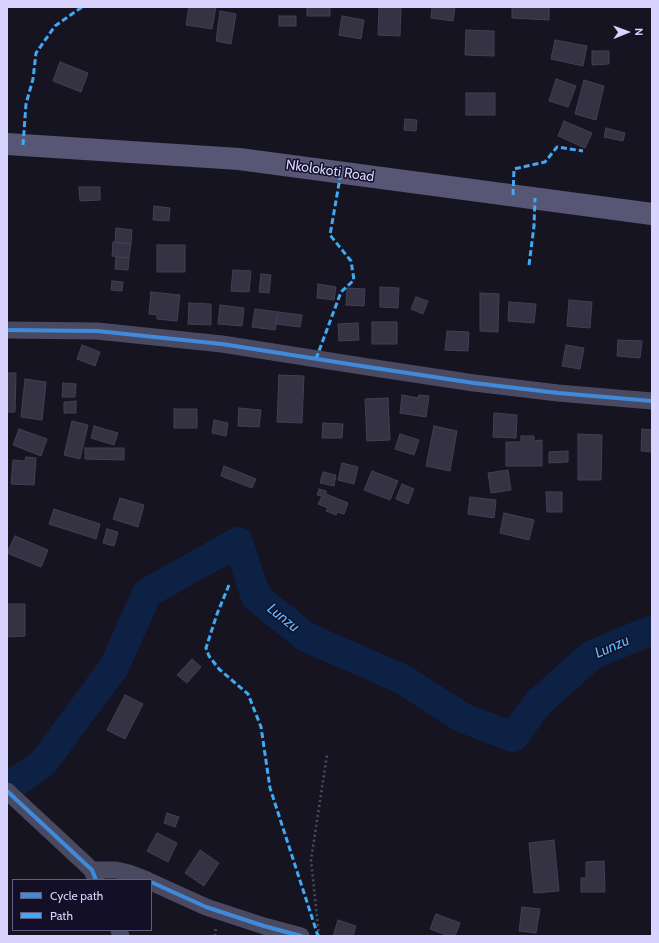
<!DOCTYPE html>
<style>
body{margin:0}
#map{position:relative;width:659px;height:943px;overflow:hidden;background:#161421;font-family:Cabin,sans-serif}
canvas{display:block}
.frame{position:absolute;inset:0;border:8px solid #d9d4ff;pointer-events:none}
.legend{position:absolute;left:12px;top:879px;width:140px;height:52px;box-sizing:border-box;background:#130f26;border:1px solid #625e7d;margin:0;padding:5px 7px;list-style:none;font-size:12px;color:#d9d4ff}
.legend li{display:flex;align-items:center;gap:8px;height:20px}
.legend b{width:20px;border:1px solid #625e7d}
.north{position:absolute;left:607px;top:12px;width:40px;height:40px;-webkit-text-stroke:3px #130f26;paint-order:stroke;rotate:89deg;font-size:11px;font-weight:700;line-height:16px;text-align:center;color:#d9d4ff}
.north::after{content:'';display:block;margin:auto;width:14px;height:18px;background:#d9d4ff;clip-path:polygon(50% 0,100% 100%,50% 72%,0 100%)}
</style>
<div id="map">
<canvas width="659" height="943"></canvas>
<div class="frame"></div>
<ul class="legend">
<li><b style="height:5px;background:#408adc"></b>Cycle path</li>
<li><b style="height:5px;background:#3fa9f5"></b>Path</li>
</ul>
<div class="north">N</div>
</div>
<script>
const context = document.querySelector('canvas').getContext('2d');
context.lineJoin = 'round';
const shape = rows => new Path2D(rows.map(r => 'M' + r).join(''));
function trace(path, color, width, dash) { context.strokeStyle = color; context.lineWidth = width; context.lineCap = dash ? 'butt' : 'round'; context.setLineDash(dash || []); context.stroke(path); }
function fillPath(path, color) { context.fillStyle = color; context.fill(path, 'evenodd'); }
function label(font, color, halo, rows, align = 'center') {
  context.font = font + ' Cabin,sans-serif'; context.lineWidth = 3; context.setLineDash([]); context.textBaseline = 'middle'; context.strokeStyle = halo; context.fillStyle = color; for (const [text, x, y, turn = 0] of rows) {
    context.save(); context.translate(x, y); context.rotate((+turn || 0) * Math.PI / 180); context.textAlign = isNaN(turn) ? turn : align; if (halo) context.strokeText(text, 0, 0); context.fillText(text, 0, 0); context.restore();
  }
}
trace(shape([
 [7,788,43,763,114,667,147,593,238,542,256,597,306,637,402,679,463,718,513,737,538,703,592,655,652,630]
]), '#0d2144', 30);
const building = shape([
 [189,7,216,7,212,29,186,25,189,7],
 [307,7,330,7,330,16,307,16,307,7],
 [379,7,401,7,400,36,378,35,379,7],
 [432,7,455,7,453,21,431,18,432,7],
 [512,7,549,7,549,20,512,18,512,7],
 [220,11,236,14,231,44,216,41,220,11],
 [279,16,296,16,296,26,279,26,279,16],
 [342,16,364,20,361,39,339,35,342,16],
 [466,30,494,31,494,56,465,55,466,30],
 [555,40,587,46,583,66,551,59,555,40],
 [592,51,609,51,609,64,592,65,592,51],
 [60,62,88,73,81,92,53,81,60,62],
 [556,79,576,86,568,107,549,101,556,79],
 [584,80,604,86,596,120,575,114,584,80],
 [466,93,495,93,495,115,466,115,466,93],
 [405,119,417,120,416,131,404,130,405,119],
 [564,121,592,133,585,148,558,136,564,121],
 [606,128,625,133,623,141,604,137,606,128],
 [79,187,100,187,100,200,80,201,79,187],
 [154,206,170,208,169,221,153,220,154,206],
 [116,228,132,230,131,244,115,242,116,228],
 [113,242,131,244,129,258,112,256,113,242],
 [157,245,185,245,185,272,157,272,157,245],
 [116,257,129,258,128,270,115,269,116,257],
 [233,270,251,271,249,292,231,291,233,270],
 [261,274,271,275,269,293,259,292,261,274],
 [112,281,123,282,122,291,111,290,112,281],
 [318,284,336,287,334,300,317,298,318,284],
 [380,287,399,288,398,308,380,307,380,287],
 [347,288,365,289,364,306,346,305,347,288],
 [151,292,180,295,177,321,157,319,157,315,149,314,151,292],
 [480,293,499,294,498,332,480,331,480,293],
 [416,297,428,301,423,314,411,309,416,297],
 [569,300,592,302,590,328,567,326,569,300],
 [509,302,536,304,534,323,508,321,509,302],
 [189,303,211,304,211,325,188,324,189,303],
 [220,305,244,308,242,326,218,324,220,305],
 [255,309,278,312,275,330,252,327,255,309],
 [278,312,302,315,300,327,276,324,278,312],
 [372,322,397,322,397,344,372,344,372,322],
 [358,323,359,340,339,341,338,324,358,323],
 [447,331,469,332,468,351,445,350,447,331],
 [618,340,642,341,640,358,617,356,618,340],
 [82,345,100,352,95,366,77,359,82,345],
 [566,345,584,348,580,369,562,366,566,345],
 [7,373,16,373,15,412,7,412,7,373],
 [279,375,304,376,302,423,277,422,279,375],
 [25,379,46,382,42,420,21,417,25,379],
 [63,383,76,384,75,397,62,397,63,383],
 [402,395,418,398,419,395,429,396,426,417,400,413,402,395],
 [388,398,390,440,367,441,365,399,388,398],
 [76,401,76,413,64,413,64,402,76,401],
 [239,408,261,410,259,427,238,426,239,408],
 [174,409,197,409,197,428,174,428,174,409],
 [494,413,517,415,516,438,493,437,494,413],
 [214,420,228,423,226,436,212,433,214,420],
 [72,421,88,425,80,459,64,455,72,421],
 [323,423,343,424,342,438,322,438,323,423],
 [94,426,118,433,114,445,91,438,94,426],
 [434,426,457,431,450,471,426,466,434,426],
 [19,429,47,439,41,456,13,445,19,429],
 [642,429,652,430,652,452,641,451,642,429],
 [400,434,419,440,414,455,395,449,400,434],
 [578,434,602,435,601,480,578,480,578,434],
 [521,436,534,436,534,441,542,440,542,466,506,466,506,442,521,442,521,436],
 [85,448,124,448,124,460,85,459,85,448],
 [568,451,568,462,549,463,549,452,568,451],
 [26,457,36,458,34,485,11,484,13,460,25,461,26,457],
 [342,463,358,467,354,484,338,480,342,463],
 [224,466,256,479,252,488,221,476,224,466],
 [508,470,511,490,491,493,488,473,508,470],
 [372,471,398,481,390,500,364,490,372,471],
 [323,472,336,475,334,486,320,483,323,472],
 [402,484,414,489,408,504,396,499,402,484],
 [319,489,326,491,326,494,348,503,344,514,337,512,336,515,326,511,328,508,318,504,322,496,317,495,319,489],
 [546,492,562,492,562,512,547,512,546,492],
 [470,497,496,500,494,518,468,514,470,497],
 [120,498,144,505,138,527,113,519,120,498],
 [54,509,100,524,96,539,49,524,54,509],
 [504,513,534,520,529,540,500,533,504,513],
 [107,529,118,532,114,546,103,543,107,529],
 [15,536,48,550,41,567,7,553,15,536],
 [7,604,25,604,25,636,7,637,7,604],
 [192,659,201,667,187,683,177,675,192,659],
 [125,695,143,704,125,739,107,730,125,695],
 [167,813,179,817,175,827,164,823,167,813],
 [157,833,177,843,168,862,147,851,157,833],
 [554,840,559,891,534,893,529,843,554,840],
 [200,850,219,863,204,886,185,873,200,850],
 [604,861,605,892,581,892,581,878,586,878,586,862,604,861],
 [522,907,540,909,536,933,519,931,522,907],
 [436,914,460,923,455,936,449,936,430,929,436,914],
 [338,920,356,926,353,936,333,936,338,920]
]);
fillPath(building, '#343243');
trace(building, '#433f54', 1);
trace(shape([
 [215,936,216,927],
 [319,936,311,860,327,755]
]), '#44505f', 2.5, [2, 3]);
trace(shape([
 [7,330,97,331,222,344,368,367,474,383,558,393,652,401],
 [7,791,92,870,96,880],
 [92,870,116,870,129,873,147,880],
 [151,882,206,907,264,926,301,936],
 [119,930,121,936]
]), '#4a4962', 17);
trace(shape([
 [7,144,239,159,652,214]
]), '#575674', 22);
trace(shape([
 [23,145,26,104,33,79,36,53,55,26,82,7],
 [513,195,514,169,545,162,557,147,583,151],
 [529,265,534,226,535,198],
 [316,359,341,292,354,280,351,261,330,235,341,172],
 [229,585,217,614,206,648,209,656,219,669,248,694,261,727,270,788,318,936]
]), '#3fa9f5', 3, [6, 3]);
trace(shape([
 [7,330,97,331,222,344,368,367,474,383,558,393,652,401],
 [7,791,92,870,96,880],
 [151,882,206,907,264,926,301,936]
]), '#408adc', 4);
label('14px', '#d9d4ff', '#130f26', [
 ["Nkolokoti Road",330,171,8]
]);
label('italic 15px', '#62b6ff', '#130f26', [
 ["Lunzu",283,618,39],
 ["Lunzu",612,647,-24]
]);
</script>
